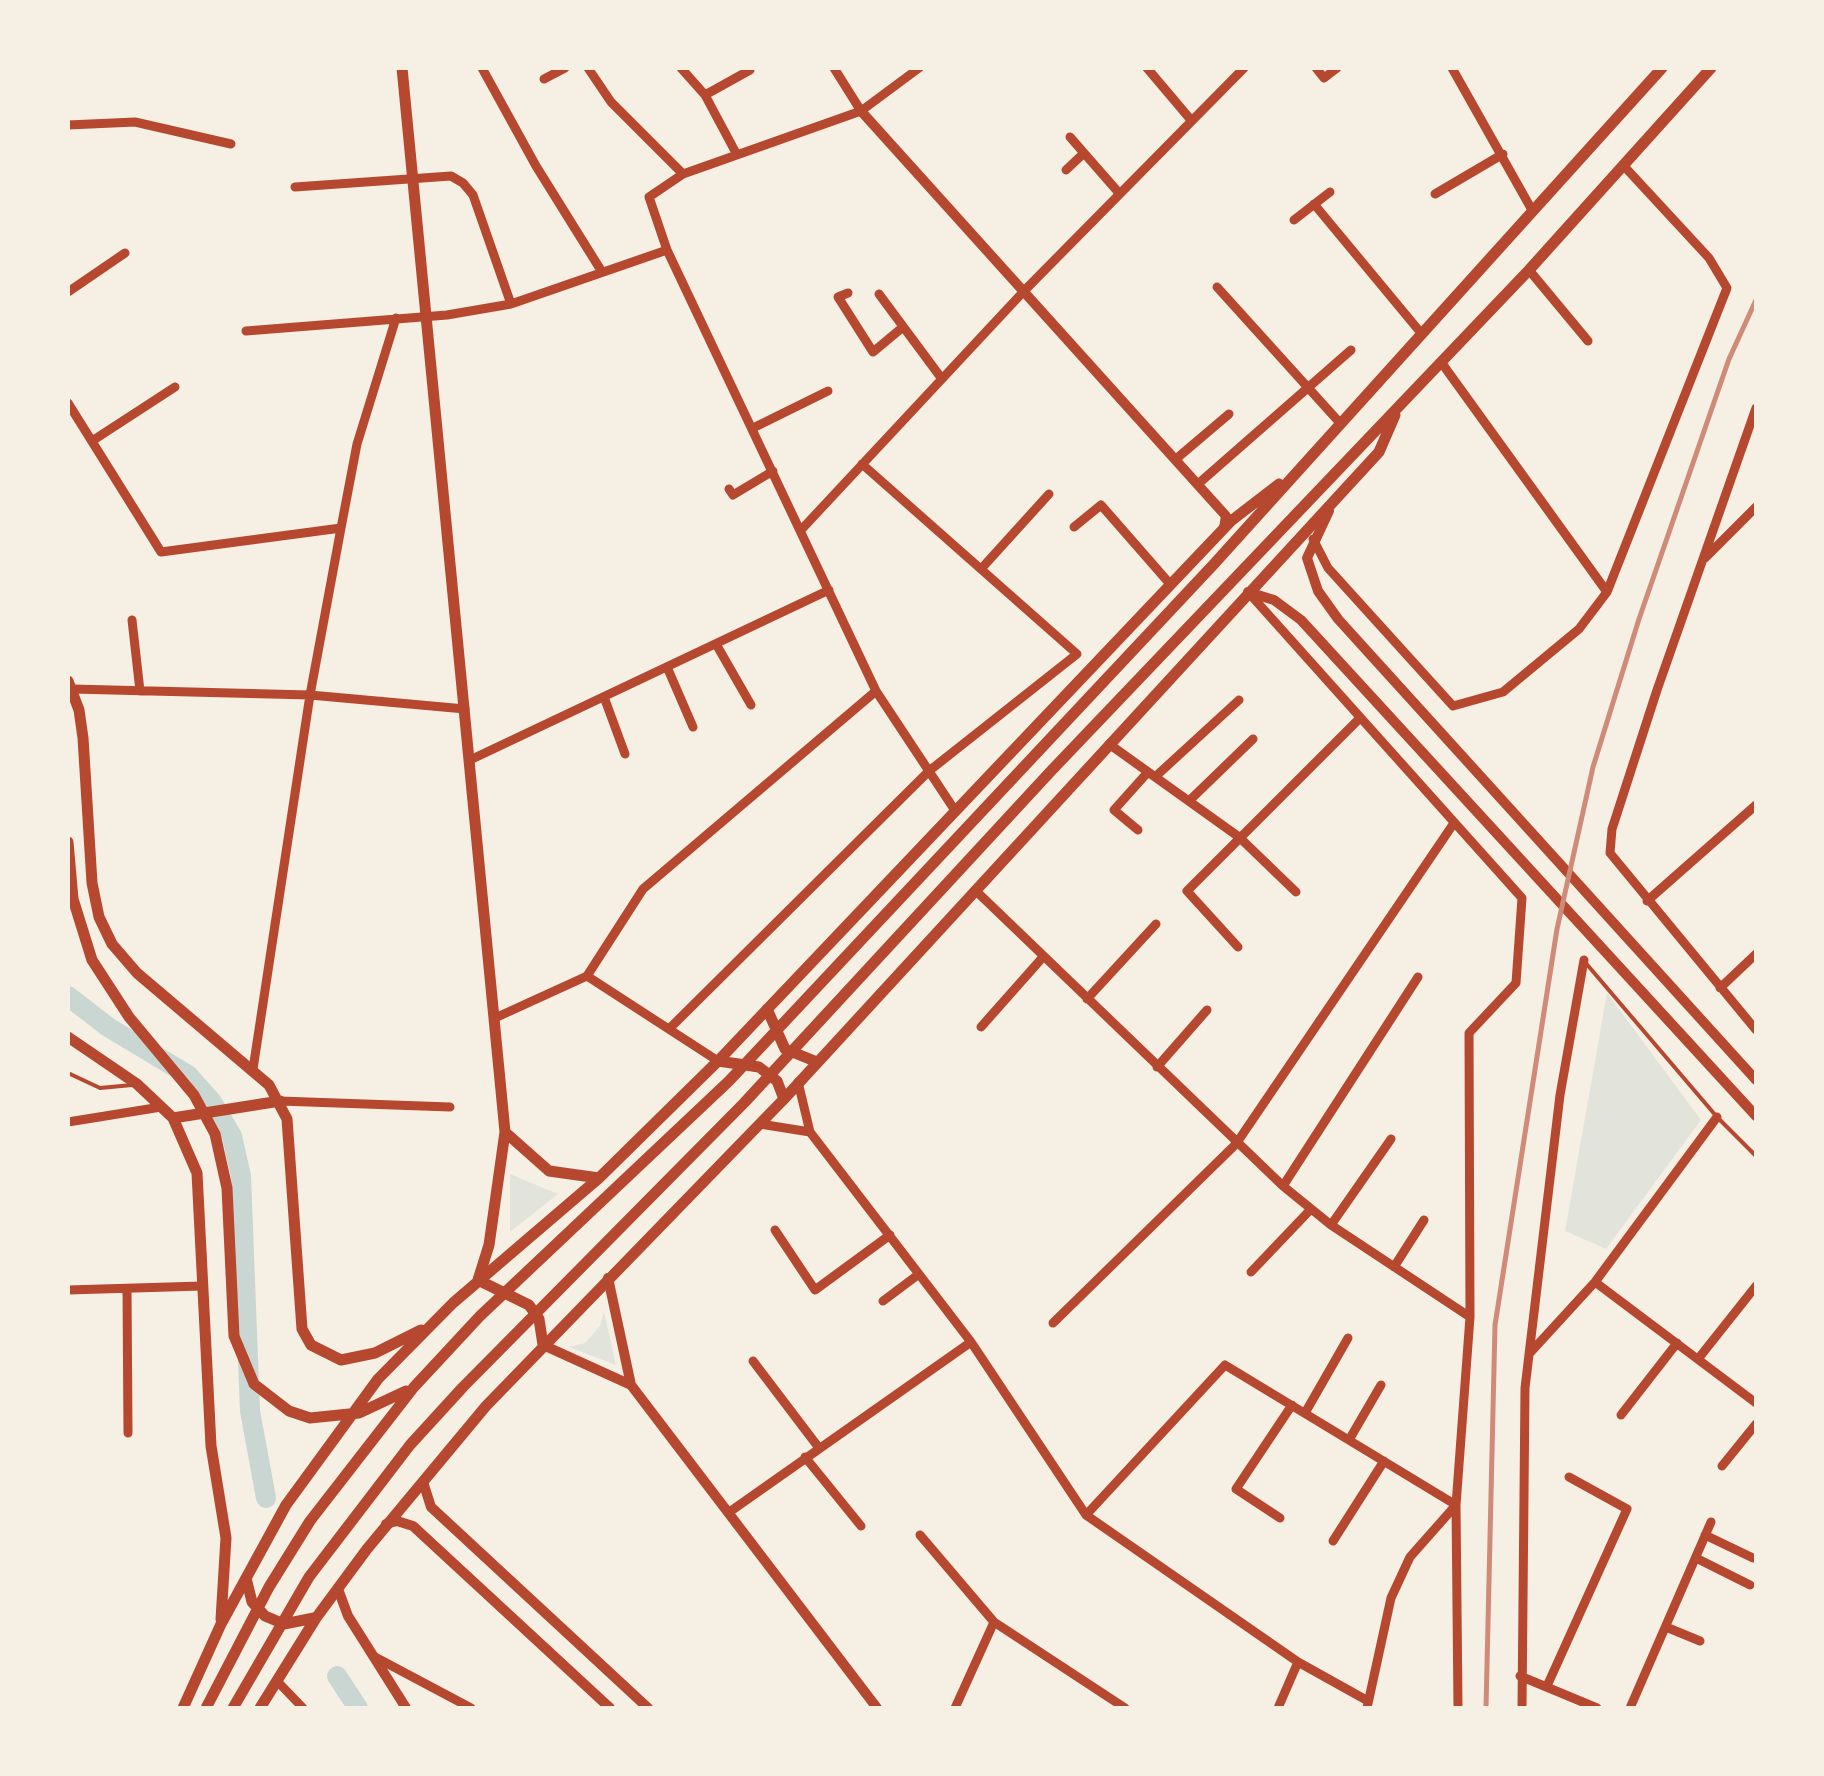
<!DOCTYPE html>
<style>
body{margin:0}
#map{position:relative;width:1824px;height:1776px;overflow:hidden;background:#f6efe4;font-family:Overpass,sans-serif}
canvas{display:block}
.frame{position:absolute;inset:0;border:70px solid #f6efe4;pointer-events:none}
</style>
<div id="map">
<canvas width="1824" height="1776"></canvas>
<div class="frame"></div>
</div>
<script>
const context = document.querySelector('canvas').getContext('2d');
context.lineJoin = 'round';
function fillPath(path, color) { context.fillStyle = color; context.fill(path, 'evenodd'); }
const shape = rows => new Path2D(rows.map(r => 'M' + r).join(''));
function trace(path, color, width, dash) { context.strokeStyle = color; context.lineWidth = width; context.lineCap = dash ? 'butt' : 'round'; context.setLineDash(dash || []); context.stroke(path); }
fillPath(shape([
 [1607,993,1701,1120,1606,1249,1565,1231],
 [510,1174,558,1194,510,1232],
 [604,1312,616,1365,569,1347,585,1343,600,1326]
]), '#e2e4dc');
trace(shape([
 [68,996,108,1027,188,1075,212,1102,232,1136,241,1176,250,1411,266,1498],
 [337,1676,358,1708]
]), '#c9d6d2', 20);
trace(shape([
 [1584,961,1717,1117,1756,1156],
 [68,1073,100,1088,132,1085]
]), '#b5482f', 4);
trace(shape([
 [482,68,536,166,602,272],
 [588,68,611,102,683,174],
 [681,68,705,95,736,153],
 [834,68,861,111],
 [919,68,861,111,683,174,649,197,667,250,876,691,954,809],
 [1147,68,1191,120],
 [1316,68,1324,78,1337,68],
 [1452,68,1532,210],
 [544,79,565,68],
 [705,95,750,70],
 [68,125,135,122,231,144],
 [1070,137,1119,193],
 [1066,170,1084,153],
 [295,187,451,176,463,183,473,195,511,304],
 [1435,194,1503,154],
 [1314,204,1421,333],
 [1294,220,1330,192],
 [1529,270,1588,341],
 [1217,287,1340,423],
 [68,292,125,253],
 [848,293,838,297,873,352,903,327],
 [879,294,942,379],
 [246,331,447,315,511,304,667,250],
 [1441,362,1607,592],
 [68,403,161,552,341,528],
 [1756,408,1657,690,1612,829,1610,853,1756,1030],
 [753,428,828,391],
 [92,441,175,387],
 [1176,459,1229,414],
 [1198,484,1351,350],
 [729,489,733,495,773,471],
 [1074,527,1101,505,1170,584],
 [801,530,1024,291,1244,68],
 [1313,539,1328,568,1453,706,1503,692,1579,629,1607,592,1727,288,1709,258,1623,165],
 [1705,558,1756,507],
 [981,569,1049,494],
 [1248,592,1522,898,1516,983,1469,1033,1470,1317,1456,1505,1410,1557,1391,1598,1367,1708],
 [132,620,140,691],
 [716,644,751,705],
 [667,667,693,727],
 [72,689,310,695,465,709],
 [604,697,625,754],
 [1109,744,1239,837,1296,892],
 [470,760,829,590],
 [1155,777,1239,700],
 [1189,801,1253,739],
 [1138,830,1114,810,1148,772],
 [975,890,1283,1186,1331,1225,1470,1317],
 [1647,901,1756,805],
 [1238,947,1187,891,1360,718],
 [587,976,718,1061],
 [1720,988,1756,954],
 [1087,999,1156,924],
 [495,1018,587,976,643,889,876,691],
 [981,1027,1043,957],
 [669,1029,929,771,1077,654,862,464],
 [1157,1067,1207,1010],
 [253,1069,310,695,341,528,357,444,396,318],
 [798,1082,810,1132,971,1342,1086,1515,1298,1662,1368,1701],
 [280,1101,450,1107],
 [68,1122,161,1107],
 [760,1124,810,1132],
 [1283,1186,1418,977],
 [1331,1225,1391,1139],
 [775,1230,815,1290,890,1235],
 [1394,1267,1424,1220],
 [1251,1272,1311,1209],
 [1595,1282,1756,1403],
 [127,1289,128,1433],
 [68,1290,202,1286],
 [883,1301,919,1274],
 [1053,1323,1236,1144,1454,823],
 [1529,1354,1595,1282,1717,1117],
 [1698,1359,1756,1286],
 [753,1361,819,1448],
 [1305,1413,1348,1338],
 [1621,1415,1677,1343],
 [1349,1440,1381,1385],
 [805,1457,861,1526],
 [1722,1466,1756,1424],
 [728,1513,971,1342],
 [1086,1515,1225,1365,1456,1505,1458,1708],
 [1280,1518,1236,1489,1292,1405],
 [920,1535,994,1622,1125,1708],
 [1705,1535,1753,1558],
 [1333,1541,1384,1461],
 [1696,1558,1750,1585],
 [1666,1627,1700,1641],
 [375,1657,471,1708],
 [1520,1676,1597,1708],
 [277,1681,303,1708],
 [1547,1686,1627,1509,1569,1477],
 [955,1708,994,1622],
 [1278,1708,1298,1662],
 [1522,1708,1525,1388,1560,1095,1584,960],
 [1630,1708,1711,1522]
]), '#b5482f', 9);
trace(shape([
 [861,111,1226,516,1224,528],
 [1329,511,1307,558,1318,591,1338,619,1756,1080],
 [1248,592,1274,600,1301,620,1756,1116],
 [608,1278,631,1385],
 [543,1345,631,1385,877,1708],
 [423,1482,431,1507,648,1708],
 [386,1524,397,1521,413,1526,610,1708],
 [338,1589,348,1616,406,1708]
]), '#b5482f', 10);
trace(shape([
 [402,68,505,1132,489,1245,478,1280],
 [68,681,79,710,83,738,92,883,99,917,112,944,137,973,269,1085,287,1119,302,1329,311,1345,341,1360,375,1353,421,1330],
 [68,842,73,899,92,960,129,1017,194,1095,215,1134,227,1188,234,1336,254,1384,289,1411,310,1418,359,1413,406,1391],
 [767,1009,785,1049,817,1062],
 [68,1037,137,1084,173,1118,197,1173,211,1446,226,1538,221,1619],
 [718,1061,759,1067,777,1081,784,1099],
 [173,1118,280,1101],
 [505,1132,549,1171,599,1178],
 [478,1280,529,1305,539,1319,543,1345],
 [246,1578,252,1602,265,1616,284,1624,314,1618],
 [183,1708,221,1624,286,1505,378,1379,453,1303,599,1178,718,1061,1231,521,1279,484],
 [206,1708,269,1587,310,1521,414,1387,480,1316,729,1081,1214,564,1662,68],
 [233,1708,309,1577,410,1445,463,1387,744,1103,1051,771,1529,270,1711,68],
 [260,1708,316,1618,367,1549,486,1406,784,1099,1379,452,1395,415]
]), '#b5482f', 11);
trace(shape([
 [1486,1708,1495,1325,1557,929,1593,767,1639,619,1729,359,1756,300]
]), '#cf8b77', 5);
</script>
